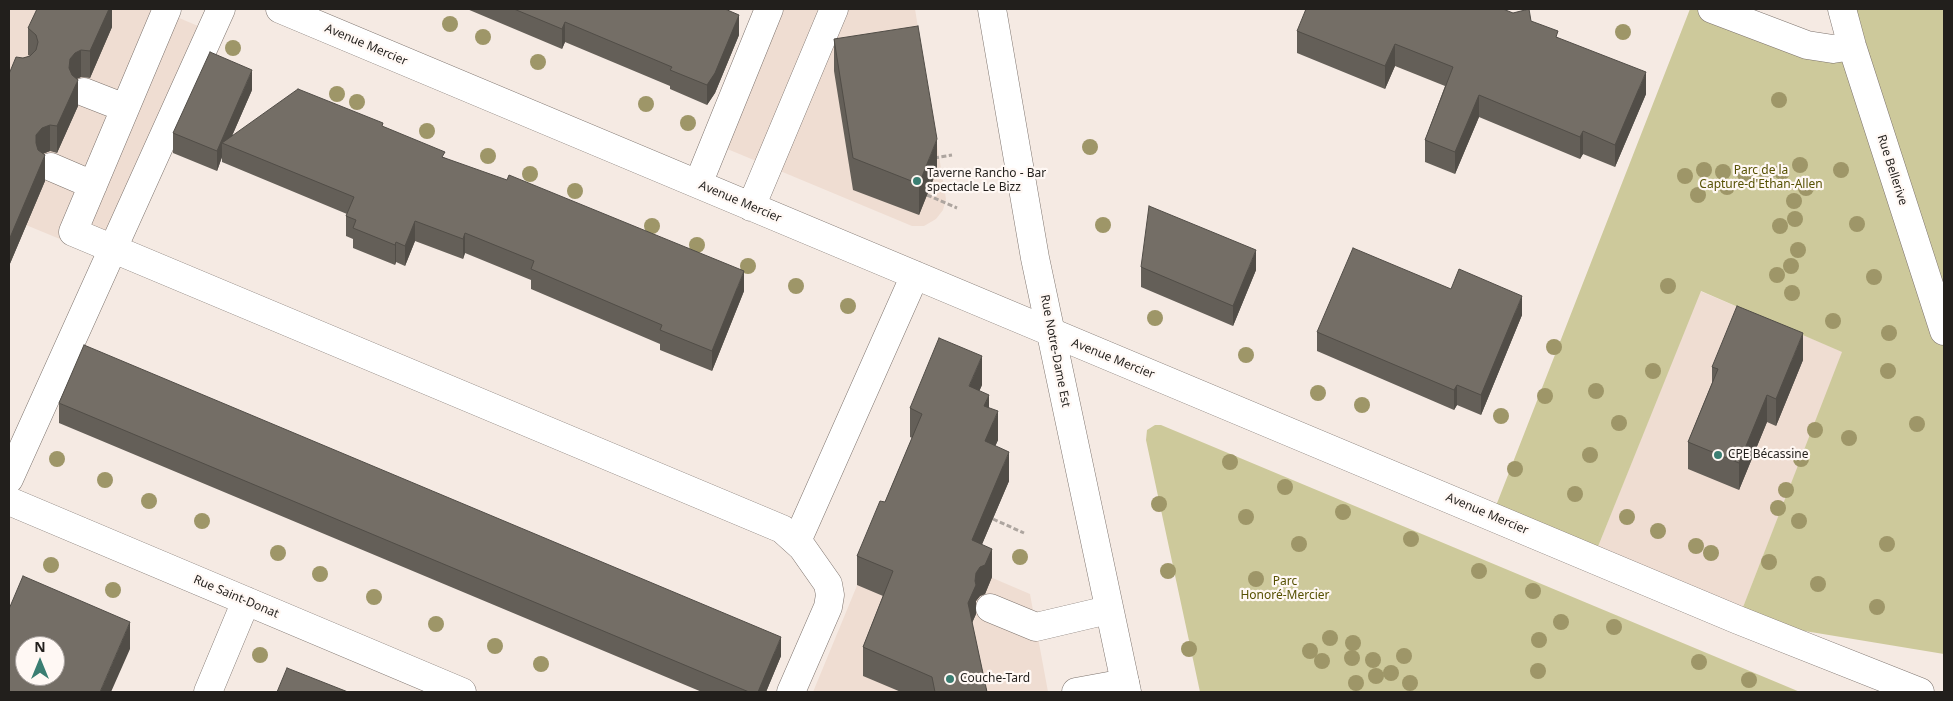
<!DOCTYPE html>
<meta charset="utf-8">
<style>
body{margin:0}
#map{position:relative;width:1953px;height:701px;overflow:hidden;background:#f5eae3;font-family:"Noto Sans",sans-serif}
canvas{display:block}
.frame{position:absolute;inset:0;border:10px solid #221f1c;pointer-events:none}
.north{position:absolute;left:15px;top:636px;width:50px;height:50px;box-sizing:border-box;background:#fff8f4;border:1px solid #a7a19e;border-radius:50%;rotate:0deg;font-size:14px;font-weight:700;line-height:20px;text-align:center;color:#221f1c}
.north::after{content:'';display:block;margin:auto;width:18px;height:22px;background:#3b7e72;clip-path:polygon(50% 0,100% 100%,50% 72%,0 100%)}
</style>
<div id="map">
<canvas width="1953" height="701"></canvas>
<div class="frame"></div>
<div class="north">N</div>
</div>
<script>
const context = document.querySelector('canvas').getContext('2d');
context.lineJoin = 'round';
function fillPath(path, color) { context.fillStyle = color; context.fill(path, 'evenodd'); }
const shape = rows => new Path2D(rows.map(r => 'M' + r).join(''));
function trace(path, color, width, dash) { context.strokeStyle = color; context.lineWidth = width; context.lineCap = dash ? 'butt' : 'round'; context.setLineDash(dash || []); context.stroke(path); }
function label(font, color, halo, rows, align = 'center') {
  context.font = font + ' "Noto Sans",sans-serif'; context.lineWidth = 4.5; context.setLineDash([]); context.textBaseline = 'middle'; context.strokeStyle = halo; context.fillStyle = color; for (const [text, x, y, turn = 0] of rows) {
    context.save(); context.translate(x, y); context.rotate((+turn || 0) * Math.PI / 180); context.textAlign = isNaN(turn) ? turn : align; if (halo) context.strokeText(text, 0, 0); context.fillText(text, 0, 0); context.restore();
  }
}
fillPath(shape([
 [9,9,158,9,198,26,100,251,89,251,9,218],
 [782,9,915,9,946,199,943,210,936,219,924,226,912,226,725,148],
 [1700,291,1843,352,1738,620,1593,559],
 [880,530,1030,594,1048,692,813,692]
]), '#efddd2');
fillPath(shape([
 [1690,9,1712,9,1833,49,1842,9,1944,9,1944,654,1738,620,1842,352,1701,291,1593,559,1492,516],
 [1155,425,1161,425,1800,692,1200,692,1146,440,1147,430]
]), '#cdc99b');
const minor = shape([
 [167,9,73,232,782,529,802,547,828,584,830,595,828,607,791,692],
 [280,9,1738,620,1920,692],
 [1712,9,1807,45,1833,49,1852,46],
 [1842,9,1852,46,1944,331],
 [84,92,125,108],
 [51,167,93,185],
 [698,184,769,9],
 [751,207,834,9],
 [9,479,221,9],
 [9,501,462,692],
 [797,541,915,275],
 [990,608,1036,627,1108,610],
 [208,692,246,601],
 [1076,692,1125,683]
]);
const major = shape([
 [992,9,1035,258,1127,692]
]);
trace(minor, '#7d736d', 29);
trace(major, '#7d736d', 29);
trace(shape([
 [934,158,952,155],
 [927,195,957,208],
 [993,519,1024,533]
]), '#ada59f', 3, [5, 2.5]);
trace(minor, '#fff', 28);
trace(major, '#fff', 28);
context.fillStyle = '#9e9668';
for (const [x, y] of [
 [450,24],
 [1623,32],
 [483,37],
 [233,48],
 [538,62],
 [337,94],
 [1779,100],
 [357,102],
 [646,104],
 [688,123],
 [427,131],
 [1090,147],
 [488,156],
 [1800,165],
 [1704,170],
 [1841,170],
 [1723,172],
 [1782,172],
 [530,174],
 [1745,174],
 [1767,174],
 [1685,176],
 [1727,187],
 [1806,188],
 [575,191],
 [1698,195],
 [1794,201],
 [1795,219],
 [1857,224],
 [1103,225],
 [652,226],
 [1780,226],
 [697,245],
 [1798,250],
 [748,266],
 [1791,266],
 [1777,275],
 [1874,277],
 [796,286],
 [1668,286],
 [1792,293],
 [848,306],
 [1155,318],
 [1833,321],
 [1889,333],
 [1554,347],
 [1246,355],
 [1653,371],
 [1888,371],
 [1596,391],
 [1318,393],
 [1545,396],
 [1362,405],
 [1501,416],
 [1619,423],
 [1917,424],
 [1815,430],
 [1849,438],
 [1590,455],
 [57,459],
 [1801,459],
 [1230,462],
 [1515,469],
 [105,480],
 [1285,487],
 [1786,490],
 [1575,494],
 [149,501],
 [1159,504],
 [1778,508],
 [1343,512],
 [1246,517],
 [1627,517],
 [202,521],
 [1799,521],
 [1658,531],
 [1411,539],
 [1299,544],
 [1887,544],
 [1696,546],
 [278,553],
 [1711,553],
 [1020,557],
 [1769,562],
 [51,565],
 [1168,571],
 [1479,571],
 [320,574],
 [1256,579],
 [1818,584],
 [113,590],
 [1533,591],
 [374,597],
 [1877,607],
 [1561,622],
 [436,624],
 [1614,627],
 [1330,638],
 [1539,640],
 [1353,643],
 [495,646],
 [1189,649],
 [1310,651],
 [260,655],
 [1404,656],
 [1352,658],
 [1373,660],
 [1322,661],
 [1699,662],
 [541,664],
 [1538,671],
 [1391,673],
 [1376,676],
 [1749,680],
 [1356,683],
 [1410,683]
]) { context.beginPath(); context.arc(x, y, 8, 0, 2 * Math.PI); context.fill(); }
fillPath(shape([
 [112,9,112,27,90,78,81,77,76,79,78,106,57,153,50,151,43,154,45,181,9,266,9,74,23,58,30,56,28,55,28,28],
 [467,9,725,9,739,35,715,93,707,105,670,89,670,86,565,42,562,49],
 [1531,21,1646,94,1615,167,1583,154,1580,159,1479,117,1455,174,1425,162,1425,140,1445,86,1395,66,1385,89,1297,53,1297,31],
 [834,39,937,170,919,215,853,190,834,71],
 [252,90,232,136,383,127,445,158,744,291,712,371,660,350,660,344,531,289,531,280,465,253,463,259,415,241,405,266,396,262,395,265,353,248,353,239,346,236,346,216,347,214,222,162,222,157,217,171,173,153,173,133],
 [1141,267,1256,270,1233,326,1141,287],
 [1451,289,1522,315,1481,415,1457,405,1454,410,1317,351,1317,332],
 [1803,360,1776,426,1767,422,1739,490,1688,469,1688,442,1712,383,1712,367],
 [982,385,979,391,989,407,998,440,995,446,1009,481,982,544,992,577,985,594,980,596,976,601,976,614,972,623,987,692,901,692,863,676,863,647,883,596,857,585,857,556,885,502,912,438,910,437,910,408],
 [59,403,781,656,766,692,702,692,59,423]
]), '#645f58');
fillPath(shape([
 [109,9,112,9,112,27,90,78,90,51],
 [739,15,739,35,715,93,707,105,707,85],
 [565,22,565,42,562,49,562,29],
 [1395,44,1395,66,1385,89,1385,66],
 [81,50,81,77,75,80,70,86,69,68,70,59,75,53],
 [252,70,252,90,228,145,222,143,222,157,217,171,217,151],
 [1646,72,1646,94,1615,167,1615,145],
 [78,80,78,106,57,153,57,126],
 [1479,95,1479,117,1455,174,1455,152],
 [50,125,50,151,42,154,36,161,36,135,42,128],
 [1583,131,1583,154,1580,159,1580,137],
 [937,139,937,170,919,215,919,184],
 [45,155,45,181,9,266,9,240],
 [415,221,415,241,405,266,405,246],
 [465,233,465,253,463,259,463,239],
 [396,242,396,262,395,265,395,245],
 [1256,250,1256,270,1233,326,1233,306],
 [744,271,744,291,712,371,712,351],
 [1522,296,1522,315,1481,415,1481,395],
 [1803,333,1803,360,1776,426,1776,399],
 [982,356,982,385,969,415,969,386],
 [1457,385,1457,405,1454,410,1454,390],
 [989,395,989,424,984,406],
 [1767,395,1767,422,1739,490,1739,463],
 [998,411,998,440,985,470,985,441],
 [1009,452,1009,481,972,568,972,540],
 [992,549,992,577,985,594,980,596,976,601,976,614,968,632,968,603,975,581,976,573],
 [130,622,130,649,111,692,100,692],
 [781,637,781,656,766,692,758,692]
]), '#514d47');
const building = shape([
 [37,9,109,9,90,51,81,50,75,53,70,59,69,68,72,75,78,80,57,126,50,125,42,128,36,135,36,143,38,150,45,155,9,240,9,74,16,57,23,58,30,56,36,50,38,42,36,35,28,28,37,9],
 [514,9,725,9,739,15,715,73,707,85,670,70,672,67,565,22,562,29,514,9],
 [1306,9,1503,9,1513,13,1529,9,1531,21,1558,31,1556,37,1646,72,1615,145,1583,131,1580,137,1479,95,1455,152,1425,140,1453,67,1395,44,1385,66,1297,31,1306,9],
 [918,26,937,139,919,184,853,158,834,39,918,26],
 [210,52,252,70,217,151,173,133,210,52],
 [298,89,383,123,382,126,445,152,442,157,507,180,509,175,744,271,712,351,660,330,662,325,531,269,534,261,465,233,463,239,415,221,405,246,396,242,395,245,353,228,356,220,346,216,354,197,222,143,298,89],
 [1149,206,1256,250,1233,306,1141,267,1149,206],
 [1353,248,1451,289,1459,269,1522,296,1481,395,1457,385,1454,390,1317,332,1353,248],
 [1737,306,1803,333,1776,399,1767,395,1739,463,1688,442,1718,369,1712,367,1737,306],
 [939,338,982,356,969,386,989,395,984,406,998,411,985,441,1009,452,972,540,992,549,985,565,980,567,976,573,975,581,976,585,968,603,987,692,935,692,932,677,863,647,893,571,857,556,880,501,885,502,922,414,910,408,939,338],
 [84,345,781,637,758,692,749,692,59,403,84,345],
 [23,576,130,622,100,692,9,692,9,609,23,576],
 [25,646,55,646,55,676,25,676,25,646],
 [287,668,348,692,277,692,287,668]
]);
fillPath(building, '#746e66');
trace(building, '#514d47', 1);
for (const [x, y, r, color] of [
 [917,181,5,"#3b7e72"],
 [1718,455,5,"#3b7e72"],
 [950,679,5,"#3b7e72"]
]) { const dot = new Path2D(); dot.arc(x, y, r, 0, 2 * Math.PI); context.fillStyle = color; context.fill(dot); trace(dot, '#fff8f4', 2); }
label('12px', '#221f1c', '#fff8f4', [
 ["Avenue Mercier",366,45,23],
 ["Rue Bellerive",1892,170,72],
 ["Avenue Mercier",740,202,23],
 ["Rue Notre-Dame Est",1055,351,79],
 ["Avenue Mercier",1113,359,22],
 ["Avenue Mercier",1487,514,23],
 ["Rue Saint-Donat",236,597,23]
]);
label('12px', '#575103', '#fff8f4', [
 ["Parc de la",1761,171],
 ["Capture-d'Ethan-Allen",1761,185],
 ["Parc",1285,582],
 ["Honoré-Mercier",1285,596]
]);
label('12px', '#221f1c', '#fff8f4', [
 ["Taverne Rancho - Bar",927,174],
 ["spectacle Le Bizz",927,188],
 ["CPE Bécassine",1728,455],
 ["Couche-Tard",960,679]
], 'left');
</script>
